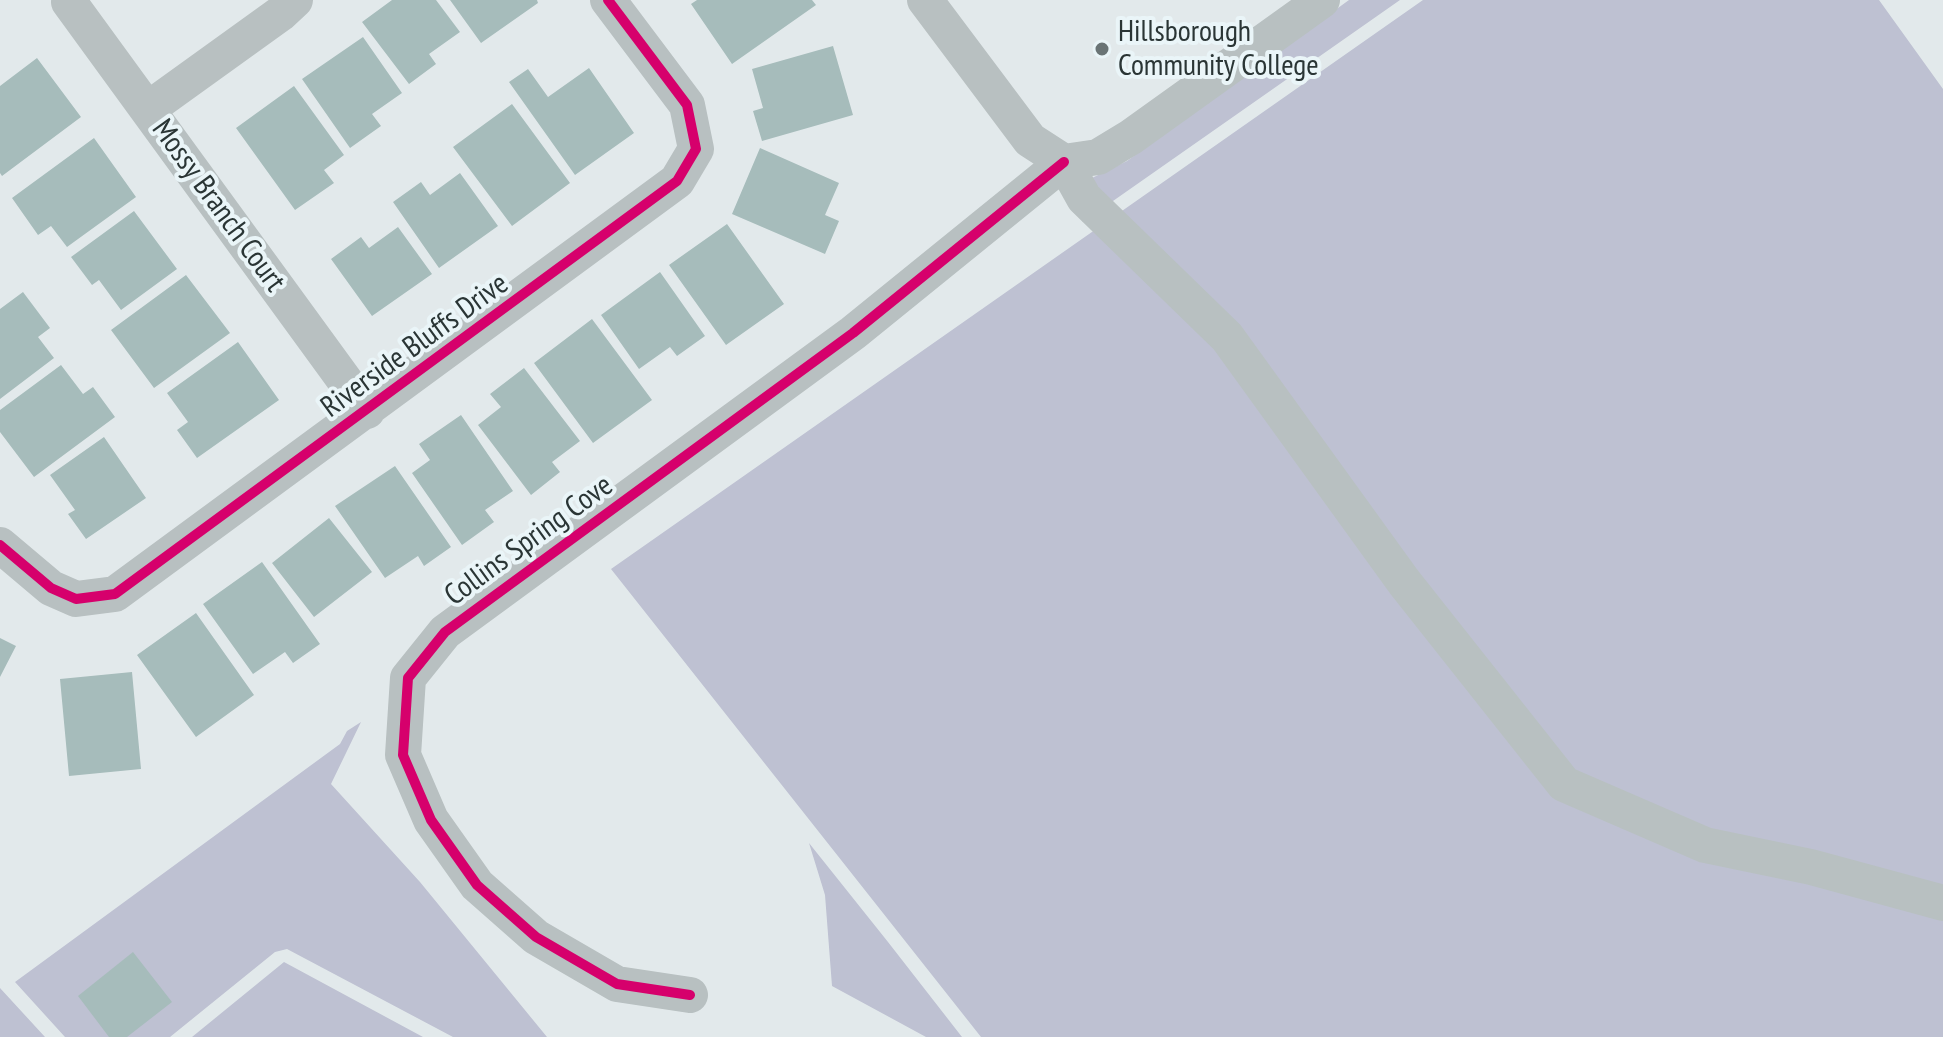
<!DOCTYPE html>
<style>
body{margin:0}
canvas{display:block;background:#e2e9eb}
</style>
<canvas width="1943" height="1037"></canvas>
<script>
const context = document.querySelector('canvas').getContext('2d');
context.lineJoin = 'round';
function fillPath(path, color) { context.fillStyle = color; context.fill(path, 'evenodd'); }
const shape = rows => new Path2D(rows.map(r => 'M' + r).join(''));
function trace(path, color, width, dash) { context.strokeStyle = color; context.lineWidth = width; context.lineCap = dash ? 'butt' : 'round'; context.setLineDash(dash || []); context.stroke(path); }
function label(font, color, halo, rows, align = 'center') {
  context.font = font + ' "PT Sans Narrow",sans-serif'; context.lineWidth = 8; context.setLineDash([]); context.textBaseline = 'middle'; context.strokeStyle = halo; context.fillStyle = color; for (const [text, x, y, turn = 0] of rows) {
    context.save(); context.translate(x, y); context.rotate((+turn || 0) * Math.PI / 180); context.textAlign = isNaN(turn) ? turn : align; if (halo) context.strokeText(text, 0, 0); context.fillText(text, 0, 0); context.restore();
  }
}
fillPath(shape([
 [1349,0,1400,0,1083,222,1059,188,1092,178,1127,161],
 [1423,0,1879,0,1943,89,1943,1037,981,1037,611,569],
 [361,722,331,784,420,882,547,1037,453,1037,287,949,275,952,170,1037,65,1037,15,982,340,744,347,731],
 [809,843,888,942,962,1037,926,1037,832,986,825,895],
 [284,962,423,1037,192,1037],
 [0,988,45,1037,0,1037]
]), '#bec1d2');
fillPath(shape([
 [392,0,436,0,460,32,429,54,436,64,409,84,362,22],
 [450,0,537,0,538,3,481,43],
 [697,0,812,0,816,5,732,64,691,4],
 [363,37,402,93,372,114,381,126,350,148,302,79],
 [833,46,853,115,762,141,753,111,763,108,752,69],
 [37,58,81,117,2,176,0,173,0,86],
 [589,68,634,133,575,175,509,82,528,69,548,97],
 [294,86,344,155,324,170,334,183,295,210,236,128],
 [512,104,570,183,512,226,453,147],
 [94,138,136,197,67,247,51,226,38,235,12,198],
 [760,148,839,183,825,215,839,221,825,254,732,214],
 [460,173,498,226,439,268,393,202,421,182,430,195],
 [134,211,177,269,121,310,99,280,92,285,71,257],
 [727,224,784,304,726,345,669,265],
 [398,227,432,274,372,316,331,259,361,237,369,248],
 [660,272,705,336,677,356,670,347,639,369,601,315],
 [186,275,230,333,154,388,111,330],
 [23,292,50,328,38,337,54,358,0,399,0,309],
 [592,319,652,400,593,443,534,363],
 [238,342,279,400,197,458,177,430,188,422,167,393],
 [61,365,83,394,93,387,115,417,34,477,0,432,0,410],
 [524,368,580,441,552,462,560,472,531,495,478,425,501,407,490,394],
 [461,415,513,491,485,510,494,522,462,545,412,473,430,460,419,444],
 [104,437,146,498,86,539,68,514,75,510,50,475],
 [395,466,451,547,424,566,418,556,385,578,335,506],
 [329,518,372,572,314,617,272,563],
 [262,562,320,644,293,663,285,652,253,674,203,604],
 [196,613,254,695,196,737,137,655],
 [0,638,16,646,0,677],
 [132,672,141,769,69,776,60,679],
 [133,952,172,1002,127,1037,109,1037,78,996]
]), '#a6bcbb');
trace(shape([
 [925,0,1030,140,1064,162,1098,157,1131,137,1322,0],
 [69,2,367,411],
 [148,109,280,14,295,0],
 [0,545,51,588,76,599,115,594,677,181,696,149,687,105,608,0],
 [690,995,617,984,536,937,477,885,431,820,403,755,408,678,445,632,853,333,1064,162,1084,198,1227,337,1404,582,1564,784,1705,845,1811,867,1943,903]
]), '#b8c0c1', 36);
trace(shape([
 [0,545,51,588,76,599,115,594,677,181,696,149,687,105,608,0],
 [690,995,617,984,536,937,477,885,431,820,403,755,408,678,445,632,853,333,1064,162]
]), '#d6006c', 10);
for (const [x, y, r, color] of [
 [1102,49,8,"#6a7475"]
]) { const dot = new Path2D(); dot.arc(x, y, r, 0, 2 * Math.PI); context.fillStyle = color; context.fill(dot); trace(dot, '#eaf5f8', 3); }
label('30px', '#2a3535', '#eaf5f8', [
 ["Hillsborough",1118,32],
 ["Community College",1118,66]
], 'left');
label('30px', '#2a3535', '#eaf5f8', [
 ["Mossy Branch Court",218,206,54],
 ["Riverside Bluffs Drive",415,346,-36],
 ["Collins Spring Cove",529,541,-36]
]);
</script>
